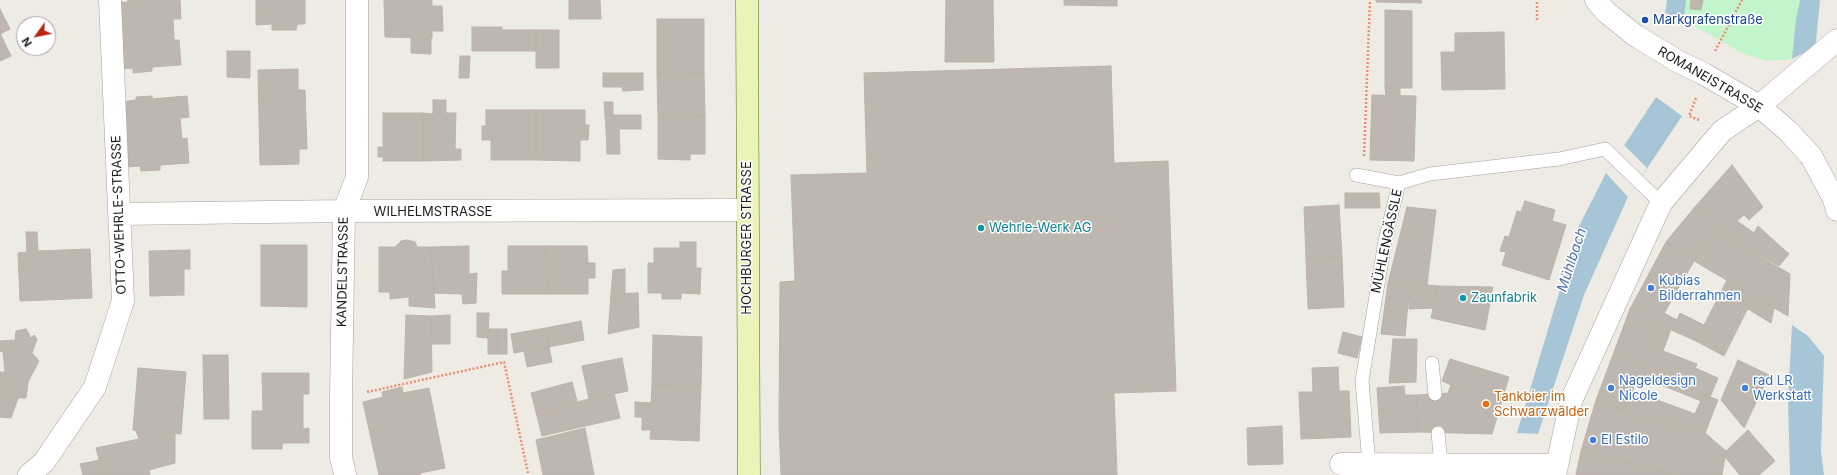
<!DOCTYPE html>
<meta charset="utf-8">
<style>
body{margin:0}
#map{position:relative;width:1837px;height:475px;overflow:hidden;background:#edebe3;font-family:Inter,sans-serif}
canvas{display:block}
.north{position:absolute;left:16px;top:16px;width:40px;height:40px;box-sizing:border-box;background:#fff;border:1px solid #a4a4a4;border-radius:50%;rotate:237deg;font-size:11px;font-weight:700;line-height:16px;text-align:center;color:#1c1c1c}
.north::after{content:'';display:block;margin:auto;width:14px;height:18px;background:#bb240e;clip-path:polygon(50% 0,100% 100%,50% 72%,0 100%)}
</style>
<div id="map">
<canvas width="1837" height="475"></canvas>
<div class="north">N</div>
</div>
<script>
const context = document.querySelector('canvas').getContext('2d');
context.lineJoin = 'round';
function fillPath(path, color) { context.fillStyle = color; context.fill(path, 'evenodd'); }
const shape = rows => new Path2D(rows.map(r => 'M' + r).join(''));
function trace(path, color, width, dash) { context.strokeStyle = color; context.lineWidth = width; context.lineCap = dash ? 'butt' : 'round'; context.setLineDash(dash || []); context.stroke(path); }
function label(font, color, halo, rows, align = 'center') {
  context.font = font + ' Inter,sans-serif'; context.lineWidth = 3; context.setLineDash([]); context.textBaseline = 'middle'; context.strokeStyle = halo; context.fillStyle = color; for (const [text, x, y, turn = 0] of rows) {
    context.save(); context.translate(x, y); context.rotate((+turn || 0) * Math.PI / 180); context.textAlign = isNaN(turn) ? turn : align; if (halo) context.strokeText(text, 0, 0); context.fillText(text, 0, 0); context.restore();
  }
}
fillPath(shape([
 [1686,0,1800,0,1796,19,1792,59,1766,61,1742,53,1684,20]
]), '#c2f5cc');
fillPath(shape([
 [1667,0,1686,0,1684,20,1665,13],
 [1800,0,1820,0,1815,51,1807,51,1792,59,1796,19],
 [1656,97,1682,116,1628,197,1584,295,1538,434,1517,433,1579,226,1606,173],
 [1792,325,1808,336,1824,356,1821,451,1824,475,1790,475,1788,401]
]), '#a6c6d8');
fillPath(shape([
 [1624,145,1647,168,1628,197,1606,173]
]), '#edebe3');
const building = shape([
 [128,0,180,0,181,19,173,19,174,40,179,40,181,65,152,67,152,71,133,73,133,68,118,69,113,3,128,2,128,0],
 [256,0,305,0,305,24,297,24,296,30,272,30,272,24,256,25,256,0],
 [384,0,432,0,432,6,442,6,443,31,432,31,432,38,385,37,384,0],
 [569,0,600,0,601,19,569,19,569,0],
 [946,0,993,0,994,62,945,62,946,0],
 [1064,0,1117,0,1117,6,1064,5,1064,0],
 [1376,0,1421,0,1422,3,1376,2,1376,0],
 [1691,0,1703,0,1701,10,1690,9,1691,0],
 [0,9,10,29,0,34,0,9],
 [1385,10,1412,11,1412,88,1385,88,1385,10],
 [657,19,704,19,704,73,657,74,657,19],
 [472,27,502,27,502,30,536,30,536,51,472,51,472,27],
 [536,30,559,30,559,68,536,68,536,30],
 [1504,32,1505,89,1442,90,1441,52,1455,52,1455,33,1504,32],
 [0,33,11,56,0,61,0,33],
 [411,38,431,38,431,54,411,53,411,38],
 [227,51,250,51,250,78,227,77,227,51],
 [460,56,470,56,469,78,459,78,460,56],
 [1111,66,1114,163,1168,161,1176,391,1114,393,1117,475,781,475,779,423,780,282,795,281,791,175,867,173,864,73,1111,66],
 [298,69,298,90,305,90,307,149,299,149,299,164,260,165,258,70,298,69],
 [603,73,643,73,643,90,623,91,622,87,603,87,603,73],
 [704,73,705,116,658,117,657,74,704,73],
 [1385,88,1400,88,1400,96,1386,96,1385,88],
 [1372,95,1416,96,1414,161,1370,160,1372,95],
 [152,96,152,99,187,96,189,117,180,118,182,139,187,138,189,163,160,165,160,170,141,171,140,166,126,167,121,102,136,100,136,97,152,96],
 [433,100,446,100,446,113,456,113,455,149,461,149,461,160,423,161,423,113,433,114,433,100],
 [604,102,613,102,613,115,605,115,604,102],
 [486,110,536,110,536,160,491,160,491,140,482,140,482,126,486,126,486,110],
 [536,110,585,110,585,125,589,125,588,140,580,140,580,161,536,160,536,110],
 [383,113,423,113,423,161,383,161,383,157,378,157,378,147,383,147,383,113],
 [605,115,641,115,641,129,606,129,605,115],
 [705,116,705,154,690,154,690,160,658,159,658,117,705,116],
 [619,128,620,154,607,154,606,129,619,128],
 [1732,165,1763,207,1749,220,1744,215,1737,221,1754,233,1758,226,1789,254,1779,266,1716,231,1694,208,1732,165],
 [1345,193,1379,193,1380,208,1345,208,1345,193],
 [1525,201,1555,210,1552,221,1566,225,1549,280,1502,265,1506,252,1500,251,1505,236,1509,237,1517,211,1521,212,1525,201],
 [1339,205,1342,257,1306,259,1304,207,1339,205],
 [1407,207,1436,210,1427,285,1410,283,1388,283,1407,207],
 [1694,208,1716,231,1694,261,1666,242,1694,208],
 [1716,231,1790,274,1788,316,1694,261,1716,231],
 [26,232,37,232,38,251,90,249,92,298,20,301,18,253,27,252,26,232],
 [407,240,415,242,417,247,431,247,435,308,409,306,409,297,390,299,390,292,379,292,379,247,395,247,401,241,407,240],
 [680,242,696,242,696,268,701,268,700,294,681,293,681,299,662,299,662,293,648,293,648,263,654,263,654,248,680,248,680,242],
 [1666,242,1694,261,1658,324,1630,309,1666,242],
 [261,245,307,245,307,307,261,306,261,245],
 [469,246,469,274,477,273,476,303,463,304,462,294,434,293,431,247,469,246],
 [508,246,546,246,547,294,502,294,502,271,508,271,508,246],
 [546,246,587,246,588,263,595,263,595,278,588,278,588,294,547,294,546,246],
 [190,250,190,269,184,269,184,295,150,296,149,251,190,250],
 [1342,257,1344,307,1308,309,1306,259,1342,257],
 [625,269,625,294,611,294,613,270,625,269],
 [1727,280,1754,296,1724,356,1696,341,1727,280],
 [1388,283,1410,283,1405,336,1381,334,1388,283],
 [1410,283,1438,286,1433,308,1409,309,1410,283],
 [1438,286,1493,287,1485,330,1431,318,1438,286],
 [638,293,639,327,608,334,611,294,638,293],
 [1754,296,1774,308,1771,323,1748,309,1754,296],
 [1630,309,1658,324,1641,368,1613,355,1630,309],
 [477,313,489,313,488,338,477,337,477,313],
 [1664,313,1677,320,1680,313,1704,325,1696,341,1658,324,1664,313],
 [406,315,431,316,432,372,404,379,406,315],
 [450,315,450,344,432,344,431,316,450,315],
 [581,321,584,340,549,347,546,328,581,321],
 [1658,324,1671,329,1663,351,1650,346,1658,324],
 [546,328,549,347,514,353,511,334,546,328],
 [26,329,31,338,34,335,37,339,32,353,39,361,28,382,26,398,18,398,11,418,0,417,0,372,5,372,3,352,0,351,0,341,15,340,16,331,26,329],
 [488,329,498,329,498,354,488,354,488,329],
 [498,329,507,329,507,354,498,354,498,329],
 [1343,332,1362,337,1357,358,1338,353,1343,332],
 [653,335,702,337,701,386,652,385,653,335],
 [1393,339,1417,339,1416,382,1389,383,1393,339],
 [1650,346,1697,364,1688,386,1641,368,1650,346],
 [549,347,552,362,527,367,524,351,549,347],
 [203,355,228,355,229,419,204,419,203,355],
 [1613,355,1641,368,1625,411,1596,400,1613,355],
 [622,358,628,391,589,399,582,366,622,358],
 [1450,359,1509,377,1492,434,1418,432,1417,395,1448,393,1451,385,1442,381,1450,359],
 [1738,360,1769,375,1744,428,1721,400,1738,360],
 [1338,367,1339,391,1349,391,1351,437,1301,439,1299,392,1313,392,1312,368,1338,367],
 [138,368,186,372,181,434,133,430,138,368],
 [1641,368,1704,394,1701,401,1639,376,1641,368],
 [1695,368,1718,378,1710,397,1688,386,1695,368],
 [262,373,309,373,309,394,303,394,303,429,309,428,309,443,282,443,282,449,252,449,252,411,263,411,262,373],
 [572,382,577,401,536,412,531,393,572,382],
 [652,385,701,386,699,441,650,439,651,430,642,430,642,417,635,417,635,402,651,403,652,385],
 [1404,386,1405,395,1417,395,1418,432,1380,433,1377,388,1404,386],
 [402,387,403,393,429,388,445,468,420,473,421,475,379,475,363,402,383,397,382,392,402,387],
 [1633,391,1695,414,1704,394,1718,400,1705,433,1625,411,1633,391],
 [614,393,620,418,542,436,536,412,614,393],
 [1596,400,1625,411,1705,433,1726,451,1722,475,1679,475,1581,451,1596,400],
 [1282,426,1283,464,1248,465,1247,428,1282,426],
 [585,428,594,475,543,475,536,440,585,428],
 [1748,430,1775,461,1759,475,1740,475,1725,457,1726,451,1748,430],
 [136,431,175,434,175,463,149,470,150,475,103,475,96,448,139,439,136,431],
 [1581,451,1679,475,1576,475,1581,451],
 [100,460,103,475,83,475,80,464,100,460]
]);
fillPath(building, '#bdb7b0');
trace(building, '#bdb3a6', 1);
const lane = shape([
 [1356,175,1399,183],
 [1432,363,1435,394],
 [1438,433,1441,464],
 [1369,464,1362,381,1385,241,1399,183,1430,174,1559,159,1605,149,1661,203]
]);
const street = shape([
 [1596,0,1606,12,1636,36,1679,62,1704,74,1759,106,1788,131,1811,156,1834,199,1837,210],
 [120,214,344,211,747,210],
 [1341,464,1556,465],
 [29,475,44,462,95,387,123,301,110,0],
 [345,475,341,457,341,397,344,211,357,177,357,0],
 [1555,475,1571,401,1661,203,1722,131,1759,106,1837,40]
]);
const secondary = shape([
 [747,0,749,475]
]);
trace(lane, '#a3a3a3', 14);
trace(street, '#a3a3a3', 23);
trace(secondary, '#546a0c', 23);
trace(shape([
 [1537,20,1537,0],
 [1715,51,1742,0],
 [1696,98,1689,116,1699,120],
 [1364,156,1370,0],
 [367,392,504,362,528,473]
]), '#ef8e72', 2.5, [2, 2]);
trace(lane, '#fff', 13);
trace(street, '#fff', 22);
trace(secondary, '#eaf4b9', 22);
for (const [x, y, r, color] of [
 [1645,20,4,"#1a4fb4"],
 [981,228,4,"#0f9aa8"],
 [1651,288,4,"#3f7fe0"],
 [1463,298,4,"#0f9aa8"],
 [1611,388,4,"#3f7fe0"],
 [1745,388,4,"#3f7fe0"],
 [1486,404,4,"#e8710a"],
 [1593,440,4,"#3f7fe0"]
]) { const dot = new Path2D(); dot.arc(x, y, r, 0, 2 * Math.PI); context.fillStyle = color; context.fill(dot); trace(dot, '#fff', 1.5); }
label('13px', '#164399', '#fff', [
 ["Markgrafenstraße",1653,20]
], 'left');
label('13px', '#1c1c1c', '#fff', [
 ["ROMANEISTRASSE",1710,80,30],
 ["WILHELMSTRASSE",433,212],
 ["OTTO-WEHRLE-STRASSE",119,215,-92],
 ["HOCHBURGER STRASSE",747,238,-90],
 ["MÜHLENGÄSSLE",1387,241,-78],
 ["KANDELSTRASSE",343,272,-89]
]);
label('13px', '#0d838f', '#fff', [
 ["Wehrle-Werk AG",989,228],
 ["Zaunfabrik",1471,298]
], 'left');
label('13px', '#366cbe', '#fff', [
 ["Kubias",1659,281],
 ["Bilderrahmen",1659,296],
 ["Nageldesign",1619,381],
 ["Nicole",1619,396],
 ["rad LR",1753,381],
 ["Werkstatt",1753,396],
 ["El Estilo",1601,440]
], 'left');
label('13px', '#c56008', '#fff', [
 ["Tankbier im",1494,397],
 ["Schwarzwälder",1494,412]
], 'left');
label('italic 14px', '#5070a5', '#fff', [
 ["Mühlbach",1572,260,-72]
]);
</script>
